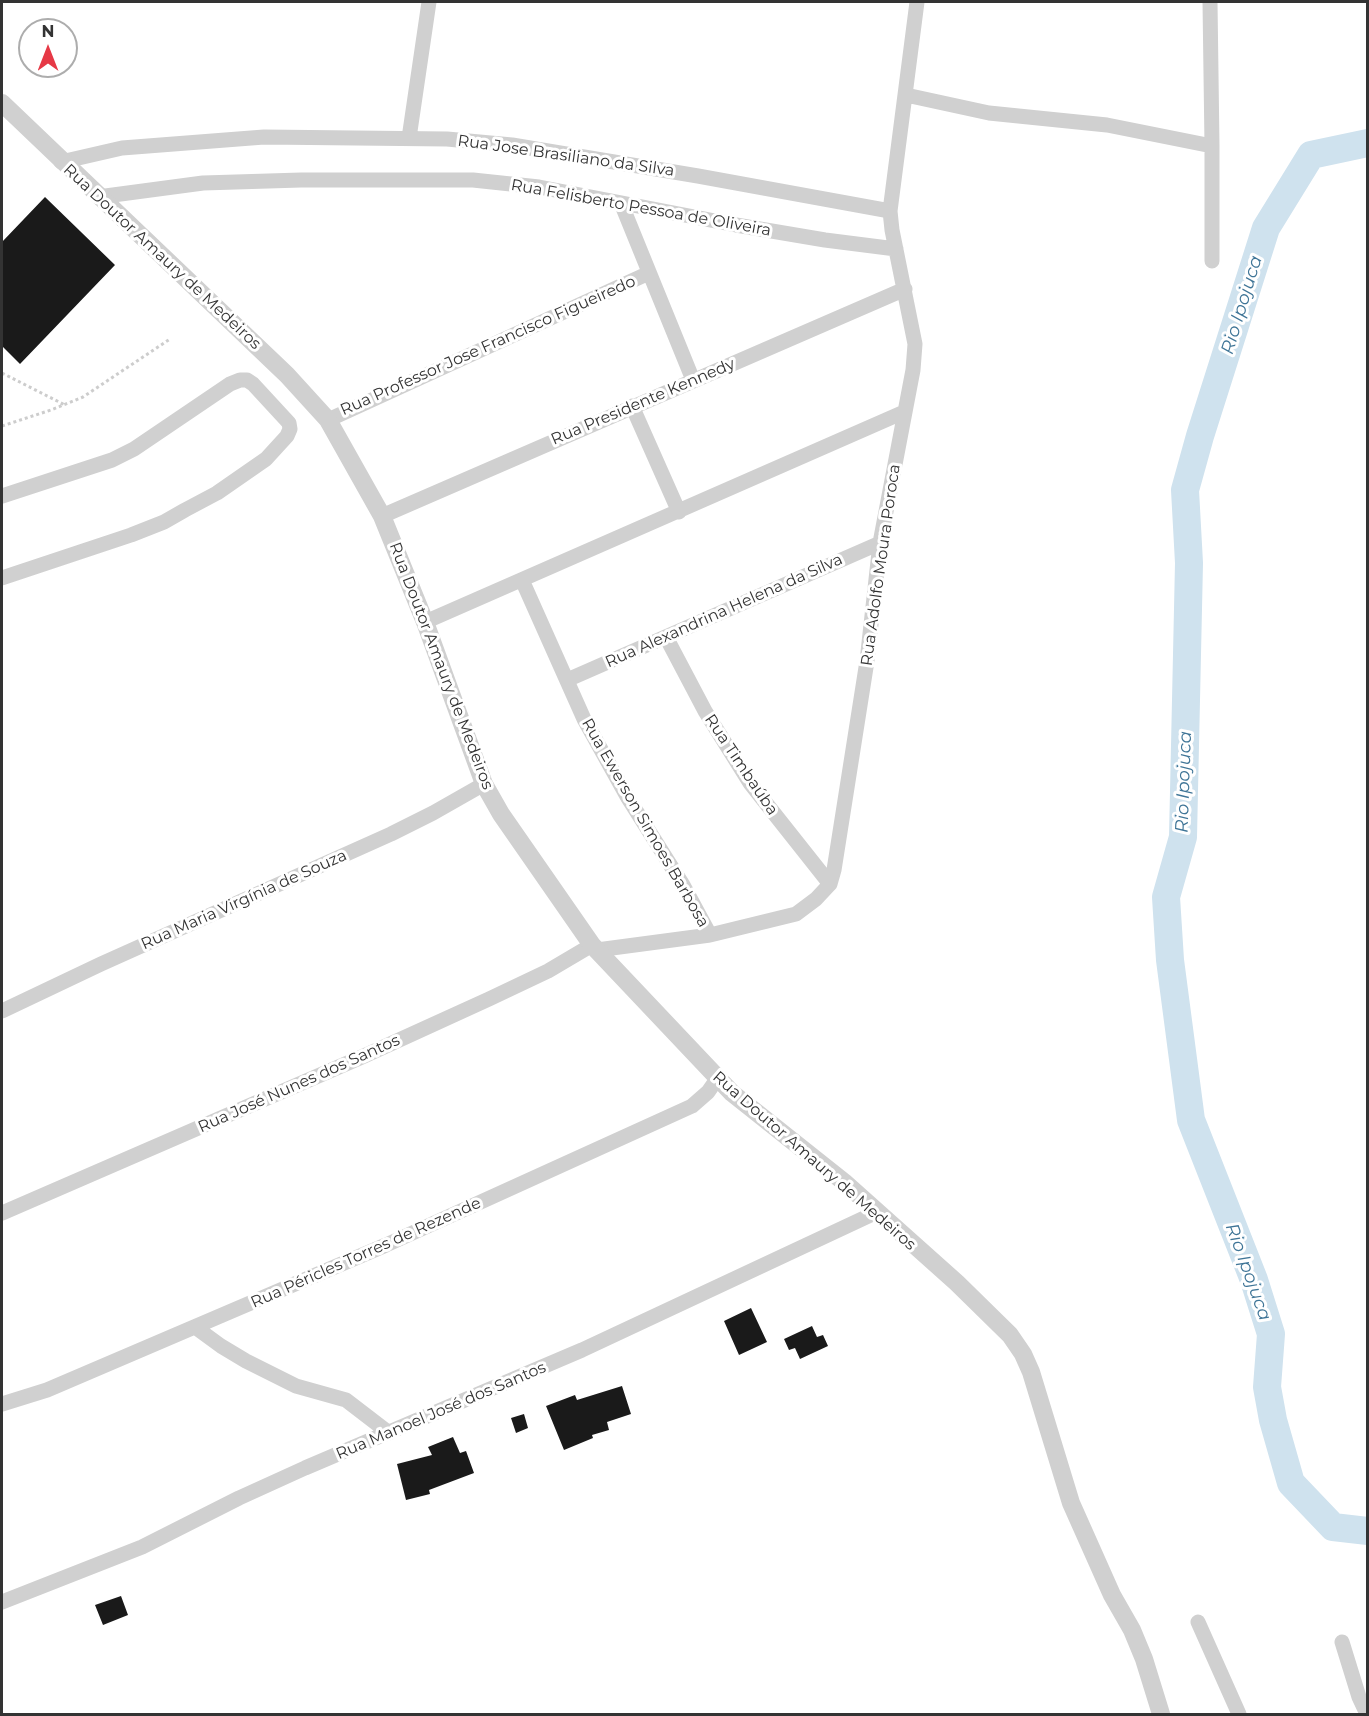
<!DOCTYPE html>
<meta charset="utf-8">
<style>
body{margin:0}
#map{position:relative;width:1369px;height:1716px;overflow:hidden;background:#fff;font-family:Montserrat,sans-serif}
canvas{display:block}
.frame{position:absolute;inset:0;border:3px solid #333;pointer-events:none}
.north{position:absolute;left:18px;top:18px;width:60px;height:60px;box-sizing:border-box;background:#fff;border:2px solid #adadad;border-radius:50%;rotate:0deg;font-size:16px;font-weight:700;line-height:24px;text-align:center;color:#333}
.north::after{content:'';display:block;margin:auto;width:21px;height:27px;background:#e63946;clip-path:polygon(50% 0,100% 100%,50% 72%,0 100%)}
</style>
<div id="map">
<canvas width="1369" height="1716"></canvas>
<div class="frame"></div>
<div class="north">N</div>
</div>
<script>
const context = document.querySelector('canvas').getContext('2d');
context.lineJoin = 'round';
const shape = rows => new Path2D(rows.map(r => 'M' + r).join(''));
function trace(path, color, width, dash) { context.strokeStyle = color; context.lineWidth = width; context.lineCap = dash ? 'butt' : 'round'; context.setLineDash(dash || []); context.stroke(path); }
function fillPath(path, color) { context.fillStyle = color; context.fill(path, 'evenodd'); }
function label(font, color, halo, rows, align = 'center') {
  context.font = font + ' Montserrat,sans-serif'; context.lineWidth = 6; context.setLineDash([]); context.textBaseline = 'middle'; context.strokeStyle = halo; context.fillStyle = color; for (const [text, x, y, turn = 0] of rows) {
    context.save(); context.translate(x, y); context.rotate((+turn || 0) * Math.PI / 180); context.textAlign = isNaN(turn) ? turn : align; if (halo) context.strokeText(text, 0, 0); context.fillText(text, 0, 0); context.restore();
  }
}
trace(shape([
 [1368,143,1311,155,1266,228,1200,436,1185,490,1189,563,1183,837,1166,897,1170,960,1191,1120,1254,1280,1271,1334,1267,1387,1273,1420,1291,1483,1333,1527,1368,1531]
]), '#cfe2ee', 28);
fillPath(shape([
 [45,197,115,265,20,364,2,346,2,242],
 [751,1308,767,1342,739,1355,724,1321],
 [812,1326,817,1337,823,1335,828,1346,800,1359,795,1348,789,1350,784,1339],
 [622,1386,631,1414,607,1422,609,1430,592,1435,593,1438,564,1450,546,1406,575,1395,577,1400],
 [524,1414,528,1428,516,1433,511,1418],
 [453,1437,460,1453,466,1451,474,1473,429,1490,430,1494,406,1500,397,1464,432,1455,428,1447],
 [121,1596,128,1615,103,1625,95,1605]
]), '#1a1a1a');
trace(shape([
 [2,373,65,405],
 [2,426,51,410,83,397,170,339]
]), '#cdcdcd', 3, [3, 3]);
trace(shape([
 [1210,2,1212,146,1212,261],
 [906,95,989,113,1107,125,1212,146],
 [409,138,429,2],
 [61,162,122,148,264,137,447,139,512,145,698,176,890,211],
 [98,197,203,183,301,180,473,180,539,187,736,225,825,240,896,249],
 [621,203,693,380],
 [632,406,679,512],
 [328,420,649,273],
 [2,496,112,460,134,449,230,384,240,380,247,380,253,384,289,423,290,429,287,436,266,459,217,493,185,510,164,522,131,535,2,578],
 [382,516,905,289],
 [522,580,584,719,628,798,683,885,710,935],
 [425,622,904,412],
 [666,637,705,711,750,783,830,884],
 [567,680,880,543],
 [597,950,710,935,796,914,816,899,830,884,834,870,867,661,880,543,913,370,915,344,892,230,890,211,917,2],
 [2,1011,101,964,391,834,433,813,484,784],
 [2,1213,364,1056,489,999,548,971,592,945],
 [195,1327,221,1346,246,1361,296,1386,346,1400,389,1433],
 [2,1404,47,1390,386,1245,692,1106,708,1092,717,1079],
 [2,1602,142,1547,239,1498,305,1468,582,1350,877,1212],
 [1198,1622,1239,1714],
 [1342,1642,1359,1697,1367,1714]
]), '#d0d0d0', 15);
trace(shape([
 [2,103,287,375,328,420,382,516,425,622,484,784,501,814,592,945,732,1093,844,1182,957,1283,1010,1335,1023,1354,1031,1372,1071,1503,1112,1595,1132,1630,1144,1659,1161,1714]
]), '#d0d0d0', 18);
label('16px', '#333', '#fff', [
 ["Rua Jose Brasiliano da Silva",566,156,8],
 ["Rua Felisberto Pessoa de Oliveira",641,208,10],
 ["Rua Doutor Amaury de Medeiros",162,257,43],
 ["Rua Professor Jose Francisco Figueiredo",488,346,-24],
 ["Rua Presidente Kennedy",643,402,-23],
 ["Rua Adolfo Moura Poroca",881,565,-82],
 ["Rua Alexandrina Helena da Silva",724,611,-24],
 ["Rua Doutor Amaury de Medeiros",441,666,69],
 ["Rua Timbaúba",741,765,56],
 ["Rua Ewerson Simoes Barbosa",645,823,60],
 ["Rua Maria Virgínia de Souza",244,900,-24],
 ["Rua José Nunes dos Santos",299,1084,-24],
 ["Rua Doutor Amaury de Medeiros",814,1161,41],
 ["Rua Péricles Torres de Rezende",366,1253,-24],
 ["Rua Manoel José dos Santos",441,1411,-23]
]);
label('italic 18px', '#3f7597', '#fff', [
 ["Rio Ipojuca",1242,305,-73],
 ["Rio Ipojuca",1184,782,-88],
 ["Rio Ipojuca",1248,1272,70]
]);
</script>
